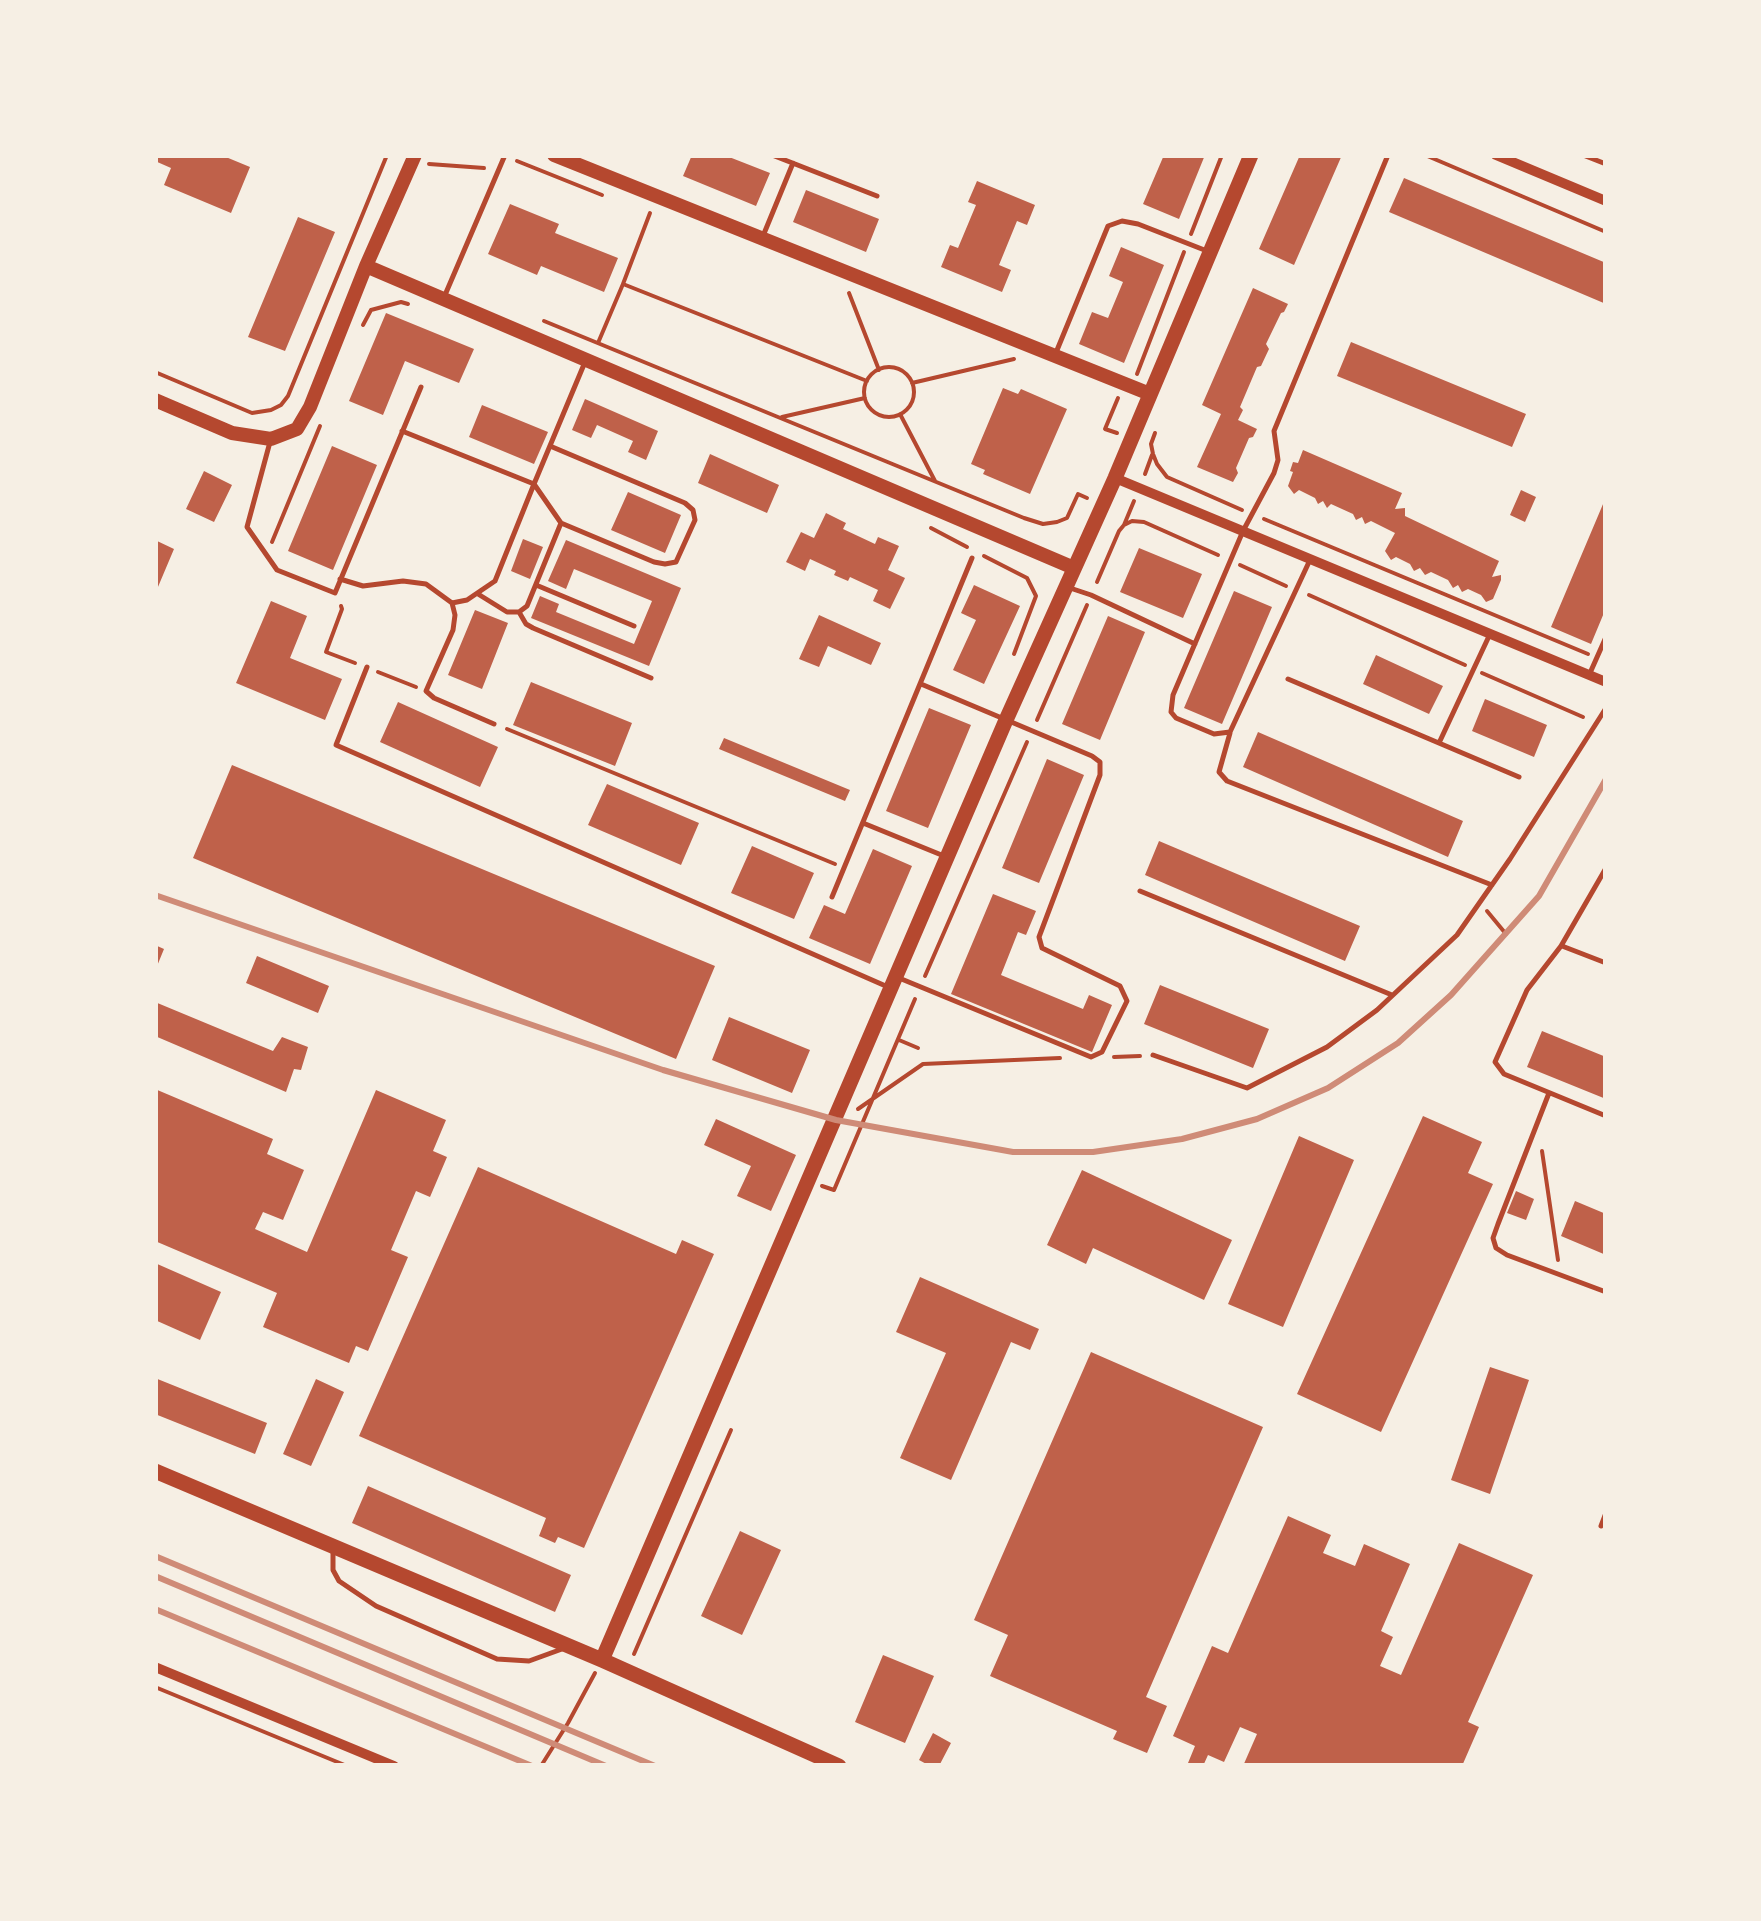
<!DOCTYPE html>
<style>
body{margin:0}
#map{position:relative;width:1761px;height:1921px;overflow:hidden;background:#f6efe4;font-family:"Open Sans",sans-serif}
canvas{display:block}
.frame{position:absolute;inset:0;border:158px solid #f6efe4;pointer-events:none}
</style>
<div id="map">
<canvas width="1761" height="1921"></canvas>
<div class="frame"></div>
</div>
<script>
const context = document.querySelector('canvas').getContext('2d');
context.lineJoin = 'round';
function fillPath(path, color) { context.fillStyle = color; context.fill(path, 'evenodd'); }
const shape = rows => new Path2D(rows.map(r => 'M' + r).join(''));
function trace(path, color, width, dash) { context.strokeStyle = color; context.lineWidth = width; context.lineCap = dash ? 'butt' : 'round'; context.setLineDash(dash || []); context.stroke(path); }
fillPath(shape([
 [155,155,221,155,250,167,231,213,164,185,171,168,155,161],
 [692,155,724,155,770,173,756,206,683,176],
 [1164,155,1205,155,1179,219,1143,204],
 [1300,155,1342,155,1294,265,1259,249],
 [1404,178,1606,263,1606,304,1389,212],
 [977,181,1035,205,1027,225,1017,221,999,265,1011,270,1002,292,941,267,950,245,958,248,976,205,968,202],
 [806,190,879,219,866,252,793,222],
 [510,204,559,224,555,233,618,258,604,292,541,266,537,275,488,254],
 [298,217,335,232,285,351,248,337],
 [1121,247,1164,265,1124,363,1079,344,1092,312,1108,318,1123,282,1109,276],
 [1253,288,1288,304,1284,312,1281,313,1266,344,1269,349,1261,366,1257,367,1240,407,1243,410,1238,420,1257,429,1253,437,1249,438,1236,468,1238,473,1233,482,1197,467,1221,414,1202,405],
 [386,313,474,349,459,383,405,361,383,415,349,401],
 [1351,342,1526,414,1512,447,1337,376],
 [1003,388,1018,394,1021,389,1067,409,1030,494,983,474,985,470,971,464],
 [585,399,658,431,646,460,628,452,633,441,597,425,591,438,572,430],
 [482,405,548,432,534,464,469,437],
 [332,446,377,465,333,570,288,551],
 [1303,450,1402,493,1395,509,1405,508,1405,516,1499,561,1492,577,1501,575,1501,580,1493,599,1486,602,1481,595,1468,589,1462,592,1458,585,1453,588,1448,580,1431,572,1425,575,1420,568,1414,571,1410,564,1396,557,1391,560,1385,551,1395,533,1371,521,1365,524,1362,517,1356,520,1353,514,1331,504,1327,508,1323,501,1318,504,1315,498,1299,490,1294,494,1288,486,1293,472,1290,471,1293,462,1298,463],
 [710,454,779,485,767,513,698,483],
 [204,471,232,485,214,522,186,509],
 [1521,490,1536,497,1525,522,1510,515],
 [628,492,681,515,665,553,611,530],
 [1606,497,1606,608,1591,644,1551,627],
 [826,513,846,523,843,529,875,544,878,537,899,546,888,570,905,578,890,609,873,601,878,590,850,577,848,581,834,575,836,571,810,559,805,571,786,562,801,532,814,538],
 [523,539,543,547,530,579,511,571],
 [155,540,174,549,155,594],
 [566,540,681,588,649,666,531,618,540,596,559,604,556,612,634,644,652,601,574,569,566,589,548,581],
 [1139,548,1202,574,1183,618,1120,592],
 [974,585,1020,606,984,684,953,670,976,620,961,613],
 [1234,591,1272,607,1222,724,1184,708],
 [271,601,307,616,290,658,342,679,325,720,236,683],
 [475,610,508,623,482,689,448,675],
 [819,615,881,643,871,665,828,646,819,667,799,659],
 [1108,616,1145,632,1100,740,1062,724],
 [1376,655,1443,686,1429,714,1363,684],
 [531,682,632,723,615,766,513,725],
 [1485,699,1547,725,1534,757,1472,731],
 [398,702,498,747,480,787,380,742],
 [929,708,971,725,928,828,886,811],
 [1258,732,1463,821,1448,857,1243,767],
 [724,738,850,790,845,801,719,749],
 [1047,759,1084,775,1039,883,1002,868],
 [232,765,715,966,676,1059,193,858],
 [607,784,699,823,681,865,588,825],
 [1159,841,1360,926,1345,961,1145,875],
 [752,846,814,873,794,919,731,893],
 [873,849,912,866,870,964,809,938,824,905,845,914],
 [993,894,1036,911,1026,935,1018,932,1001,975,1083,1009,1089,995,1112,1005,1092,1052,951,994],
 [155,945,164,949,155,971],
 [257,956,329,986,318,1013,246,983],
 [1160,985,1269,1029,1253,1068,1144,1024],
 [155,1002,273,1051,282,1037,308,1047,301,1070,294,1069,286,1092,155,1036],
 [729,1017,810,1050,792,1093,712,1060],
 [1542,1031,1606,1057,1606,1099,1527,1067],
 [155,1089,273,1139,267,1154,304,1170,283,1220,263,1212,255,1229,307,1252,376,1090,446,1120,433,1151,447,1157,430,1197,416,1191,391,1250,408,1257,368,1351,356,1346,349,1363,263,1327,277,1293,155,1241],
 [1423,1116,1482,1142,1468,1173,1493,1184,1381,1432,1297,1394],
 [716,1119,796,1155,771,1211,737,1196,751,1166,704,1145],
 [1299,1136,1354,1160,1283,1327,1228,1304],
 [478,1167,676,1254,682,1240,714,1254,584,1548,558,1537,555,1543,539,1536,546,1518,359,1436],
 [1082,1170,1232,1240,1204,1300,1093,1248,1086,1264,1047,1245],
 [1516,1191,1534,1199,1526,1220,1507,1213],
 [1575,1201,1606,1214,1606,1255,1561,1236],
 [155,1263,221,1292,200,1340,155,1320],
 [920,1277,1039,1329,1030,1350,1011,1342,951,1480,900,1458,946,1353,896,1332],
 [1091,1352,1263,1427,1146,1697,1167,1706,1147,1753,1113,1739,1117,1731,990,1676,1008,1635,974,1620],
 [1490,1367,1529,1380,1490,1494,1451,1480],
 [155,1378,267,1423,255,1454,155,1414],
 [316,1379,344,1392,311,1466,283,1454],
 [368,1486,571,1575,555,1612,352,1523],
 [1288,1516,1331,1535,1323,1553,1355,1566,1364,1544,1410,1564,1381,1631,1393,1637,1380,1666,1401,1675,1459,1543,1533,1575,1468,1722,1479,1727,1462,1766,1243,1766,1257,1734,1240,1727,1224,1762,1208,1755,1203,1766,1188,1763,1195,1746,1173,1736,1212,1646,1228,1653],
 [740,1531,781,1550,742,1635,701,1616],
 [883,1655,934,1676,905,1743,855,1722],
 [933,1733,951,1743,939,1766,930,1766,919,1760]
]), '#bf614a');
trace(shape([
 [1425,155,1606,232],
 [517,161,602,195],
 [429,164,484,168],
 [650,213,623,284,867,381],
 [1191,234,1222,155],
 [849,293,879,370],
 [544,321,1024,518,1043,524,1057,522,1067,518,1078,494,1087,498],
 [363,325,371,310,401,302,408,304],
 [598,343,623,284],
 '864 392a25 25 0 1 1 50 0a25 25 0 1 1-50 0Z',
 [155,372,252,413,271,410,281,405,288,396,387,155],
 [1137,374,1184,252],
 [912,383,1014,359],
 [900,414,935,481],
 [782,417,865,398],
 [1117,433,1105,429,1118,398],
 [1155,433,1151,444,1153,454,1157,464,1167,477,1242,510],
 [1145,474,1152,455],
 [1264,519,1588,654],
 [1124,525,1134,501],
 [931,528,967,547],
 [272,542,320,426],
 [984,556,1027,578,1036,596,1014,654],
 [1240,565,1286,586],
 [1097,582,1119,531,1124,525,1132,521,1144,522,1218,555],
 [1309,595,1465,665],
 [341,606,342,609,326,652,355,663],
 [378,672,416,687],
 [1482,673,1583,717],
 [1037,720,1087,605],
 [507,729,835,864],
 [1487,911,1506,934],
 [925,976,1027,742],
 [899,1040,918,1048],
 [1114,1057,1140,1056],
 [858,1109,923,1064,1060,1058],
 [1542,1151,1558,1260],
 [822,1186,834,1190,915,999],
 [634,1654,731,1430],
 [155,1687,347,1766],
 [541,1766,568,1723,595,1673]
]), '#b5482f', 4);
trace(shape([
 [772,155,877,196],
 [1583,155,1606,164],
 [763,236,793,163],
 [445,295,505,155],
 [1055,355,1108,226,1122,221,1138,224,1207,251],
 [402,431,534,484,495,581,467,600,452,603],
 [270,442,247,527,277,570,335,593,421,387],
 [561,523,534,484,585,362],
 [1309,562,1230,732,1214,734,1176,718,1171,712,1173,695,1243,531,1274,473,1278,460,1274,431,1388,155],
 [340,579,363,586,403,581,426,584,452,603,455,615,453,630,426,691,434,698,494,724],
 [536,585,634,626],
 [1070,588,1091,595,1195,644],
 [478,594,507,612,519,612,527,606,561,523,654,562,665,564,676,562,695,520,693,510,685,503,550,446],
 [519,612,526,624,533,628,651,678],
 [367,667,336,745,888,987],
 [1590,673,1606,637],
 [1288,679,1519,777],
 [1230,733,1219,772,1227,781,1492,885],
 [1439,743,1490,634],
 [863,823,944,856],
 [1606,868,1561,946,1527,990,1495,1062,1504,1074,1606,1116],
 [1140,891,1392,995],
 [832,897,972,558],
 [1562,946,1606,963],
 [899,978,1091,1057,1102,1052,1127,1001,1120,986,1042,948,1039,937,1100,775,1100,762,1092,756,921,684],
 [1153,1055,1247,1088,1327,1047,1377,1010,1457,935,1510,859,1606,708],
 [1549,1093,1498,1224,1493,1238,1496,1248,1507,1255,1606,1292],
 [1601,1526,1606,1513],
 [333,1548,333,1570,339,1581,376,1606,497,1659,529,1661,562,1649]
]), '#b5482f', 5);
trace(shape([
 [1496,155,1606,201],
 [1115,478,1606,682],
 [155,1667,394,1766]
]), '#b5482f', 10);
trace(shape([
 [554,155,1150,394],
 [366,266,1074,568],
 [155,400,232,433,271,439,297,429,310,407,366,266,415,155]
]), '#b5482f', 14);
trace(shape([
 [155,1471,602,1660,839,1766],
 [602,1660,1006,720,1115,478,1251,155]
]), '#b5482f', 15);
trace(shape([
 [155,895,663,1070,836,1120,1013,1152,1093,1152,1182,1139,1257,1119,1328,1088,1398,1043,1451,995,1539,896,1606,779],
 [155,1556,655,1766],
 [155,1576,606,1766],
 [155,1609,532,1766]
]), '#cf8b77', 6);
</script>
